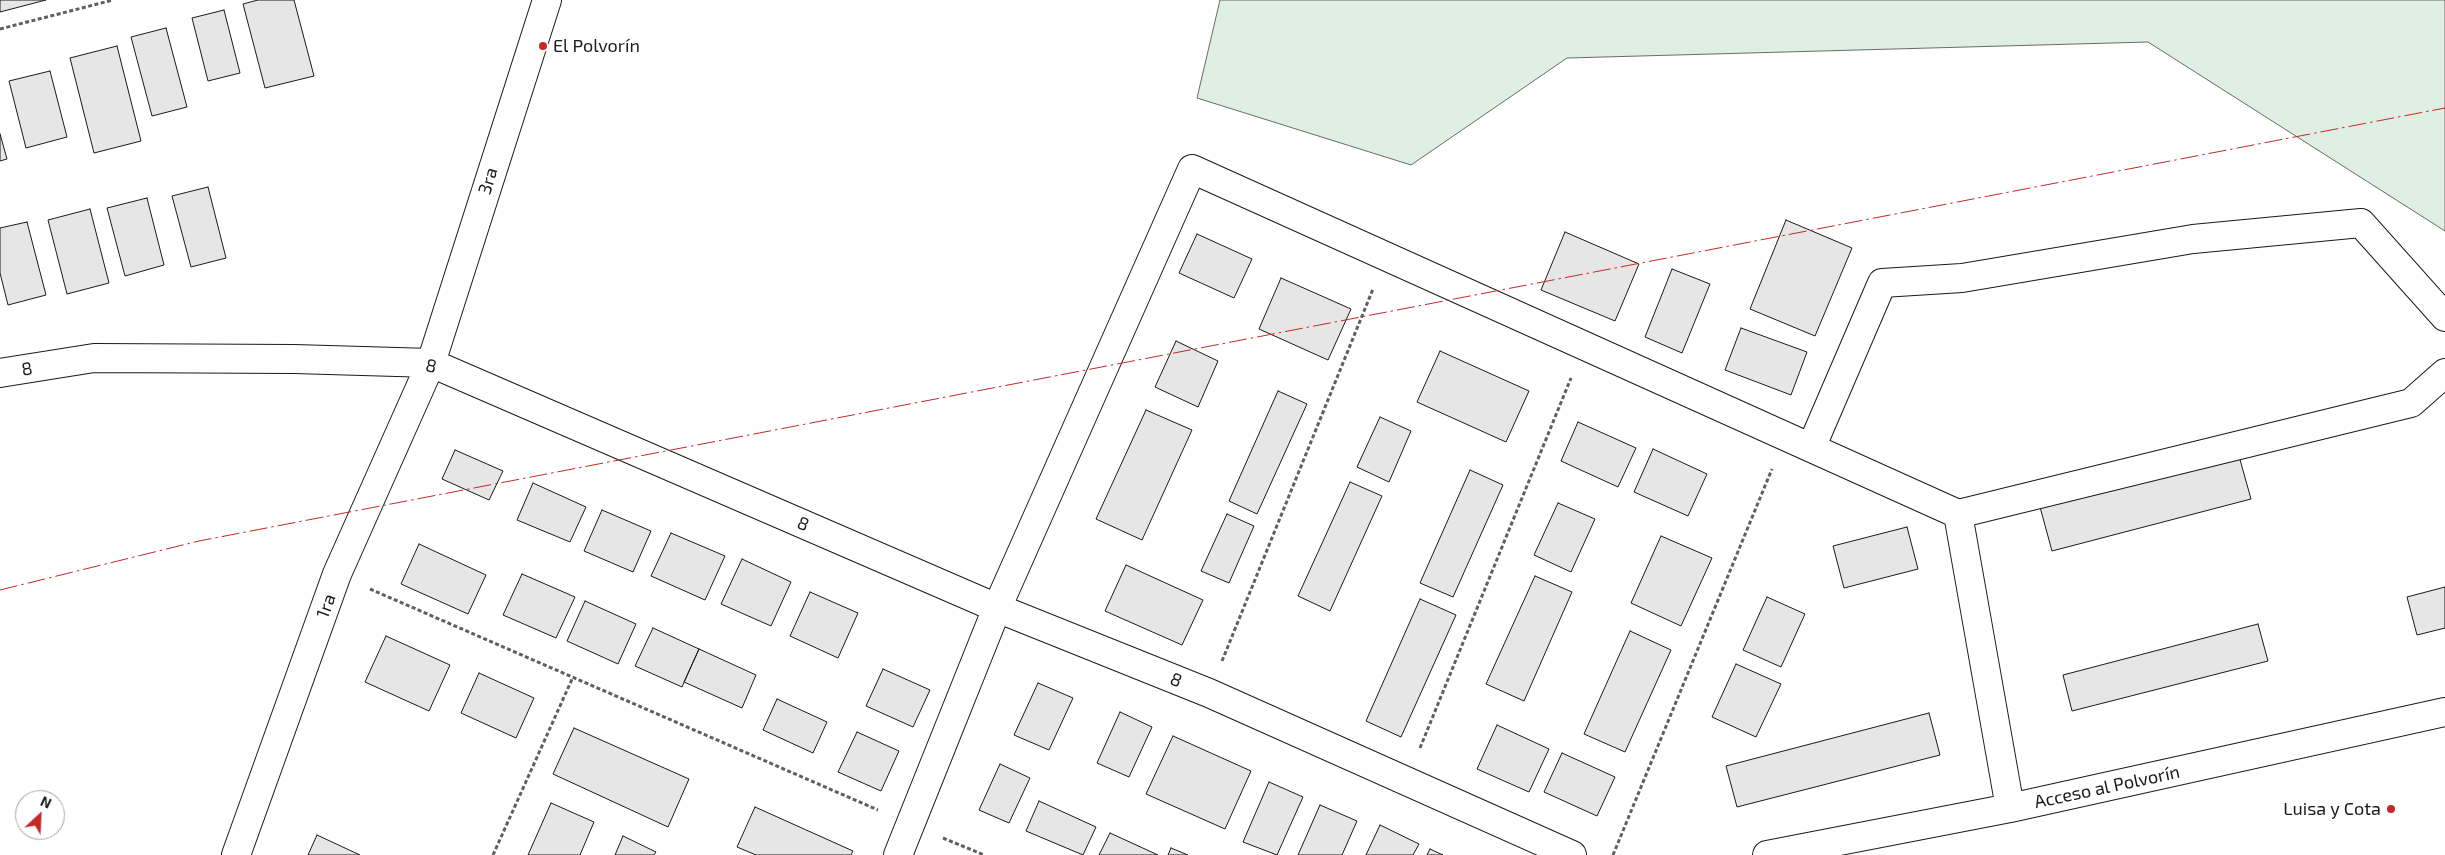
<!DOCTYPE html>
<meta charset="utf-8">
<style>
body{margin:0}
#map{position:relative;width:2445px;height:855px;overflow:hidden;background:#fff;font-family:"Exo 2",sans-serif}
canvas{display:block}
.north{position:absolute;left:15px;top:790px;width:50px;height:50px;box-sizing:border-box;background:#fff;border:1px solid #a3a3a3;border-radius:50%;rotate:25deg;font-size:14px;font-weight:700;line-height:20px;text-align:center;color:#1a1a1a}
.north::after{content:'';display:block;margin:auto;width:18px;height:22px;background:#c62828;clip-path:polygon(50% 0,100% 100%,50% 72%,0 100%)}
</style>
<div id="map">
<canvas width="2445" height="855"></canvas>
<div class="north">N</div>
</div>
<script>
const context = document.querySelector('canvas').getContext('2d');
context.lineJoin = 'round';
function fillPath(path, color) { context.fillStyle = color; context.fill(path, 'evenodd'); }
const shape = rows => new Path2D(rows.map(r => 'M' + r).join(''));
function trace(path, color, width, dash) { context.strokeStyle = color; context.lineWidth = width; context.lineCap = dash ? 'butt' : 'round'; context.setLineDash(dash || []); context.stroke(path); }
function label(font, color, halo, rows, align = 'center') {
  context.font = font + ' "Exo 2",sans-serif'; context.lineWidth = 4; context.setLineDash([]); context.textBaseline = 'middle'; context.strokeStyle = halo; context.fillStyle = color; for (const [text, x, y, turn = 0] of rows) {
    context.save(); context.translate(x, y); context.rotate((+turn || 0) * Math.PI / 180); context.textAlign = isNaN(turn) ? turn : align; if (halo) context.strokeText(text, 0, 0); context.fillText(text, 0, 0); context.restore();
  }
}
const green = shape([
 [1220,0,2445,0,2445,231,2148,42,1567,58,1411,165,1197,98,1220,0]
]);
fillPath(green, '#e0efe3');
trace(green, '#6a6a6a', 1);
const building = shape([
 [0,0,46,0,0,12,0,0],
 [258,0,294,0,314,76,265,88,243,4,258,0],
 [224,10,240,73,208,81,192,18,224,10],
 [166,28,187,107,152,116,131,37,166,28],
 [117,46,141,141,94,153,70,58,117,46],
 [50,71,67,137,26,148,9,81,50,71],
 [0,134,7,159,0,161,0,134],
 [208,187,226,258,191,267,172,196,208,187],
 [147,198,164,265,125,276,107,208,147,198],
 [90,209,109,283,67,294,48,220,90,209],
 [1786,220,1852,248,1815,336,1750,309,1786,220],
 [27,222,46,295,8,305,0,273,0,228,27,222],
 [1565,232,1639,264,1615,321,1541,290,1565,232],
 [1197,234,1252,259,1234,298,1179,273,1197,234],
 [1672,269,1710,284,1682,353,1645,337,1672,269],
 [1281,278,1351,309,1328,360,1259,329,1281,278],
 [1741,328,1807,352,1791,395,1725,370,1741,328],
 [1176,341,1218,361,1198,407,1155,387,1176,341],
 [1440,351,1529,391,1506,442,1417,402,1440,351],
 [1278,391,1307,404,1257,514,1229,501,1278,391],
 [1146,410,1192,430,1142,540,1096,519,1146,410],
 [1380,417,1411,431,1389,482,1357,467,1380,417],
 [1578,422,1636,448,1618,487,1561,461,1578,422],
 [1653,449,1707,474,1688,516,1634,492,1653,449],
 [455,450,503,471,489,500,442,479,455,450],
 [2239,456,2251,499,2052,551,2040,507,2239,456],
 [1470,470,1503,485,1453,597,1420,583,1470,470],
 [1350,482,1382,496,1330,611,1298,596,1350,482],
 [533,483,586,507,570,542,517,520,533,483],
 [1558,503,1595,519,1571,572,1534,555,1558,503],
 [602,510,651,531,633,572,584,551,602,510],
 [1227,514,1254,526,1229,583,1201,571,1227,514],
 [1907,527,1918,569,1844,588,1833,546,1907,527],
 [671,533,725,556,705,600,651,576,671,533],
 [1661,536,1712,558,1681,626,1631,603,1661,536],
 [419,544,486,575,468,614,401,584,419,544],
 [742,559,791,582,771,626,721,604,742,559],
 [1126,565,1203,600,1182,645,1105,611,1126,565],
 [522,574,575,597,556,638,503,615,522,574],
 [1535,576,1572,592,1524,701,1486,684,1535,576],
 [2445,587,2445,628,2417,635,2407,597,2445,587],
 [810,592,858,613,838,658,790,636,810,592],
 [1767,597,1805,614,1781,667,1743,650,1767,597],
 [1420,599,1456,615,1401,737,1366,721,1420,599],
 [585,601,636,624,618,664,567,641,585,601],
 [2258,624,2268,661,2072,711,2063,675,2258,624],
 [653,628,699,649,682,687,635,666,653,628],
 [1630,631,1671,650,1625,752,1584,734,1630,631],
 [386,636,450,665,429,711,365,682,386,636],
 [699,649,756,675,742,708,684,682,699,649],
 [1736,664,1781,684,1756,737,1712,717,1736,664],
 [883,669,930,690,913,727,866,706,883,669],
 [479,673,534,698,516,738,461,713,479,673],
 [1038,683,1073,698,1049,750,1014,735,1038,683],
 [777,699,827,722,813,753,763,730,777,699],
 [1120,712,1152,727,1129,777,1097,763,1120,712],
 [1929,713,1940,755,1737,807,1726,766,1929,713],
 [1497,725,1549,749,1529,792,1477,769,1497,725],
 [574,728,689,779,668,827,553,774,574,728],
 [857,732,899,751,881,791,838,772,857,732],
 [1173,736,1251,771,1225,829,1146,794,1173,736],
 [1562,753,1615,777,1597,816,1544,792,1562,753],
 [1000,764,1030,778,1009,823,979,810,1000,764],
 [1269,782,1303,797,1277,855,1243,842,1269,782],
 [1039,801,1096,827,1083,855,1026,831,1039,801],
 [551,803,594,822,580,855,528,855,551,803],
 [1320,805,1357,821,1342,855,1298,855,1320,805],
 [755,807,853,851,851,855,756,855,737,847,755,807],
 [1380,825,1419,844,1413,855,1366,855,1380,825],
 [1110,833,1158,855,1099,855,1110,833],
 [317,835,360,855,308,855,317,835],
 [623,836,656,852,654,855,615,855,623,836],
 [1171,848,1188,855,1168,855,1171,848],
 [1430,849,1443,855,1427,855,1430,849]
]);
fillPath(building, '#e6e6e6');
trace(building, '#1a1a1a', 1);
const minor = shape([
 [0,373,94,358,294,359,431,363,997,608,1209,693,1572,855],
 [1811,448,1882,283,1962,278,2193,239,2361,223,2445,317],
 [1958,514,2010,808],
 [236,855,337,574,431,363,547,0],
 [898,855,997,608,1192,169,1958,514,2411,403,2445,373],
 [1767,855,2010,808,2445,712]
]);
trace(minor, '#1a1a1a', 30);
trace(shape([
 [0,29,113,0],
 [370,589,878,810],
 [1222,661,1373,289],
 [1420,748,1571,378],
 [943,838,984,855],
 [493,855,573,677],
 [1613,855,1772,469]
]), '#5f5f5f', 3, [4, 2.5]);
trace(minor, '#fff', 28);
trace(shape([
 [0,590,199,541,2445,108]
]), '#c62828', 1, [18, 4, 2.5, 4]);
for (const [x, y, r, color] of [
 [543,46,5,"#c62828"],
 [2391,809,5,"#c62828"]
]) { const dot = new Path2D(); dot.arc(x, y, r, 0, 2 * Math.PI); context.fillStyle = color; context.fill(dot); trace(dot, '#fff', 2); }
label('18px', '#1a1a1a', '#fff', [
 ["El Polvorín",553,46],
 ["Luisa y Cota",2381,809,"right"]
], 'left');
label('18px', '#1a1a1a', '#fff', [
 ["3ra",488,181,-73],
 ["8",431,366,12],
 ["8",27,369,-9],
 ["8",803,524,23],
 ["1ra",326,606,-70],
 ["8",1176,680,22],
 ["Acceso al Polvorín",2107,787,-12]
]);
</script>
